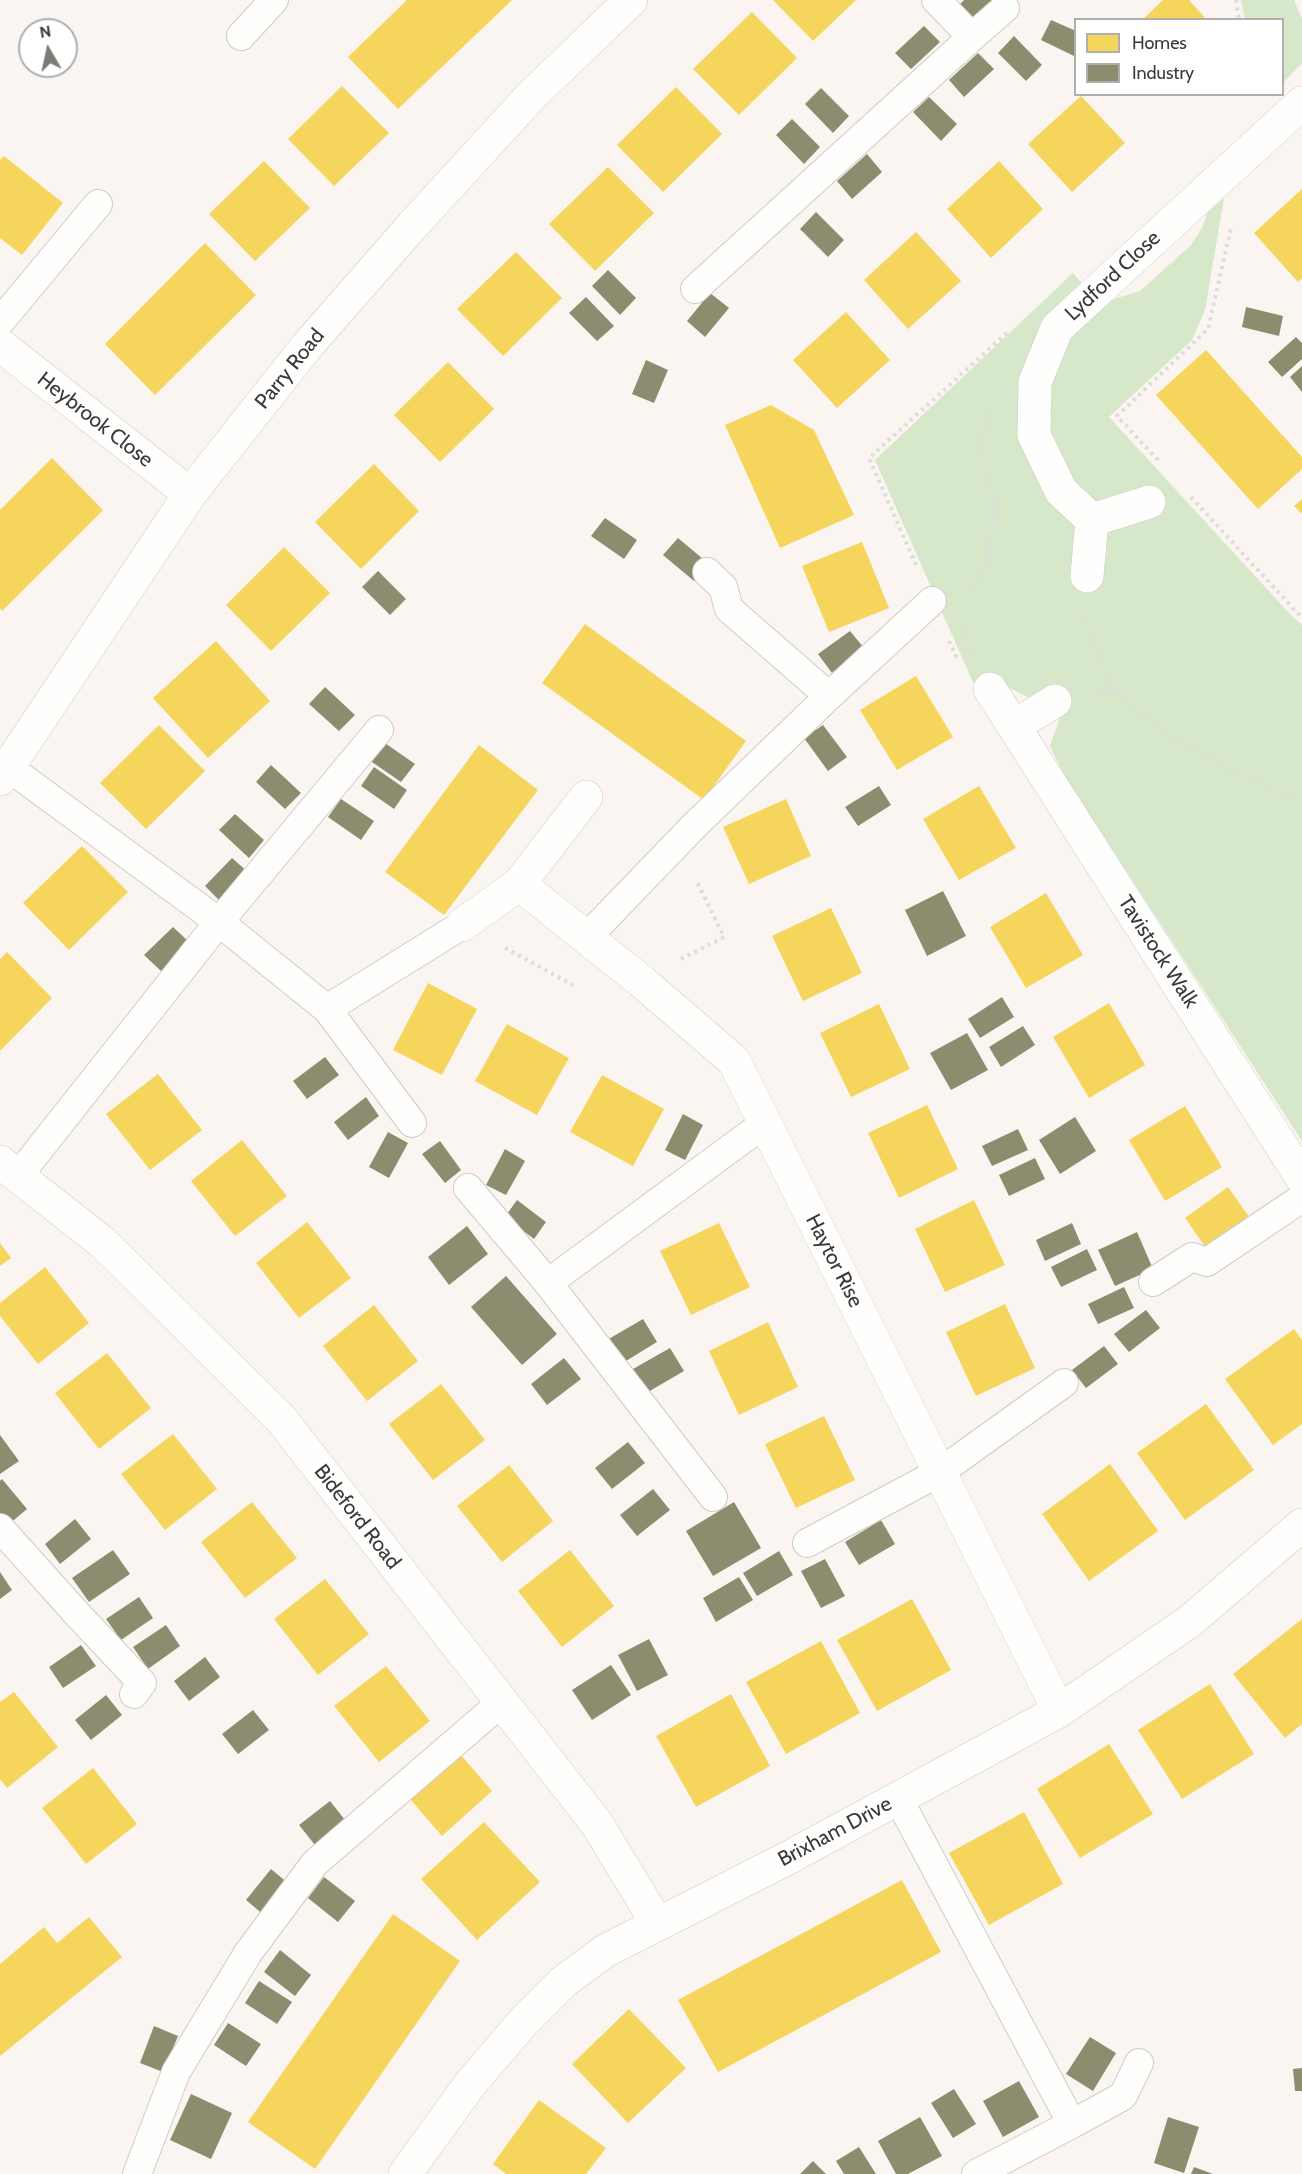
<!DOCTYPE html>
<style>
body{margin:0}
#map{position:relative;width:1302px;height:2174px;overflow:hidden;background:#faf5f0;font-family:Cabin,sans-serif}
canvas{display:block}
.legend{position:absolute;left:1074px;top:18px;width:210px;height:78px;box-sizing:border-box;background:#fff;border:2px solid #b1afae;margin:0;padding:8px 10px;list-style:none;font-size:18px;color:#3b3835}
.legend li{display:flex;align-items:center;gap:12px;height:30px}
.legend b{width:30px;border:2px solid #b1afae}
.north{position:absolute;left:18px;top:18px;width:60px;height:60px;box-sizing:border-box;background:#fff;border:2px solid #b1afae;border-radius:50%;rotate:351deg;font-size:16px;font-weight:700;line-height:24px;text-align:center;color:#3b3835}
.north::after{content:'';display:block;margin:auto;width:21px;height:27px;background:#7e7a76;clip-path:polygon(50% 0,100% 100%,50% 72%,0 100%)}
</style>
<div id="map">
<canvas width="1302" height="2174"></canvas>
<ul class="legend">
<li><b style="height:16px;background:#f6d55c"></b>Homes</li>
<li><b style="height:16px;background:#8c8c6e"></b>Industry</li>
</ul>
<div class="north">N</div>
</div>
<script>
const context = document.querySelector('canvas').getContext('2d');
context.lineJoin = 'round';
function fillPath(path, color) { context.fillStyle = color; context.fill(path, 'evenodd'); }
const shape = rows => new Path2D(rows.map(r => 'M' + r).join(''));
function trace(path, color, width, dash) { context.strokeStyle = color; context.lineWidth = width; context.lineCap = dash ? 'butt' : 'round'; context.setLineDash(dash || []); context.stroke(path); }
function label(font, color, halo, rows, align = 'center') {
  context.font = font + ' Cabin,sans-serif'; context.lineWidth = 6; context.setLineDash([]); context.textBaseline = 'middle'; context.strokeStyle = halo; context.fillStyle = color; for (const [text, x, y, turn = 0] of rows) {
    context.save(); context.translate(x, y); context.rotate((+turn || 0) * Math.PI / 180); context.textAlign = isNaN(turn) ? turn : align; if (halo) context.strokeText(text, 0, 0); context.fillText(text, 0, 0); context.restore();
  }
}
fillPath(shape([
 [1241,0,1294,0,1302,19,1302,63,1283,83,1282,20,1245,19],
 [1224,198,1205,310,1192,340,1109,417,1290,614,1302,625,1302,1141,1064,775,1050,746,1062,711,1033,700,1006,686,978,694,875,460,1073,273,1102,306,1107,301,1140,291,1191,245,1202,228,1208,211]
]), '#d6e7ca');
fillPath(shape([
 [407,0,512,0,398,109,348,57],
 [773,0,856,0,813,41],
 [1163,0,1189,0,1207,20,1142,20],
 [752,12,797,58,739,115,693,69],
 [342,86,389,133,334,186,288,139],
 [676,87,722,134,663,192,617,145],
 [1081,96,1125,143,1072,192,1028,144],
 [4,156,63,203,22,255,0,238,0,160],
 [264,161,310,208,255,261,209,214],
 [999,161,1043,209,991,258,947,209],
 [608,167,654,213,595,271,549,224],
 [1302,189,1302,278,1298,282,1254,233],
 [916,232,961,281,908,329,864,280],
 [205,243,256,295,155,395,105,344],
 [516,252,562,298,503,356,457,309],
 [846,312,890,360,837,408,793,360],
 [1206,350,1302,457,1302,469,1258,509,1156,395],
 [448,362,494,409,440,462,394,415],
 [771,405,814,430,854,515,780,548,725,425],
 [52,458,103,510,2,611,0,608,0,510],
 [374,464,419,511,361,569,315,522],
 [1302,499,1302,514,1294,506],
 [862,542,889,608,829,632,802,566],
 [284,547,330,593,271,651,226,605],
 [585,624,746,741,704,800,542,683],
 [216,641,270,701,208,758,153,698],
 [916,676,953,737,897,770,860,710],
 [159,725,205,771,146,829,100,783],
 [479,745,538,790,444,915,385,872],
 [979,786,1016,848,959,880,923,819],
 [786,799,811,856,749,884,723,827],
 [82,846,128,892,69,950,23,903],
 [1046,893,1083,955,1026,988,990,927],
 [831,908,862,973,803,1001,772,936],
 [7,952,52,998,0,1051,0,959],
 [428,983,477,1009,442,1075,393,1050],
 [1109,1003,1145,1065,1089,1098,1053,1037],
 [879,1004,910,1069,851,1097,820,1033],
 [507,1024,569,1058,537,1115,475,1081],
 [158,1074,202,1130,150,1170,106,1114],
 [602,1075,664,1109,633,1166,570,1132],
 [927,1105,958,1169,899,1198,868,1133],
 [1185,1106,1222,1167,1165,1201,1129,1140],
 [242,1140,287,1196,235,1236,191,1181],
 [1228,1187,1252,1221,1209,1252,1185,1218],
 [974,1200,1005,1265,945,1292,915,1229],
 [307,1222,351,1278,299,1318,256,1263],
 [719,1223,750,1287,691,1315,660,1251],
 [0,1243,11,1258,0,1266],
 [45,1267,89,1323,38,1364,0,1316,0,1303],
 [1005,1304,1035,1368,976,1396,946,1332],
 [374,1305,418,1361,367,1401,323,1346],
 [768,1322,798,1387,739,1415,709,1351],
 [1294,1329,1302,1340,1302,1424,1273,1445,1225,1379],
 [107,1353,151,1408,99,1449,55,1393],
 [441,1384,485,1440,433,1480,389,1424],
 [1206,1404,1254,1470,1185,1520,1137,1453],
 [824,1416,855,1480,796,1508,765,1444],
 [173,1434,217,1489,165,1530,121,1474],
 [1110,1464,1158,1531,1089,1581,1042,1514],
 [509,1465,553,1521,502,1562,457,1506],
 [252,1502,297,1558,245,1598,201,1542],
 [570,1550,614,1606,562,1647,518,1591],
 [325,1579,369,1634,318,1675,274,1619],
 [912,1599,951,1670,877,1711,837,1640],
 [1302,1619,1302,1724,1285,1738,1233,1674],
 [821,1641,860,1713,786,1754,746,1682],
 [386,1666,430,1721,379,1762,334,1706],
 [1210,1684,1254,1754,1182,1799,1138,1730],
 [14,1692,58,1747,7,1788,0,1779,0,1702],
 [731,1694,770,1766,696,1807,656,1736],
 [1109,1744,1153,1814,1080,1858,1037,1789],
 [460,1754,492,1791,442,1836,410,1799],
 [93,1768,137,1824,86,1864,42,1808],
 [1024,1812,1063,1884,989,1925,949,1853],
 [484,1822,540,1882,477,1940,421,1879],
 [902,1880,941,1952,718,2072,678,2000],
 [393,1914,460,1961,315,2169,248,2122],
 [89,1917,122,1957,0,2056,0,1964,44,1927,57,1943],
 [629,2009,686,2068,628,2123,572,2064],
 [539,2100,606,2148,586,2174,506,2174,493,2164]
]), '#f6d55c');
fillPath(shape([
 [964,0,999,0,972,24,957,7],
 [1051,20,1076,31,1076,57,1041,40],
 [924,26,940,42,911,69,895,53],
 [1014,36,1042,65,1026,81,998,53],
 [978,53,994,69,964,97,949,80],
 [821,88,849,116,833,133,805,104],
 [929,97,957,124,941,141,913,112],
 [792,119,820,147,804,164,776,135],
 [867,154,882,172,852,199,837,181],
 [816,212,844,240,828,257,800,229],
 [608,270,636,298,620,315,592,286],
 [710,293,729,308,705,337,687,321],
 [586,297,614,326,597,341,569,313],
 [1246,307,1283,316,1279,336,1242,327],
 [1296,337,1302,343,1302,359,1282,377,1268,362],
 [646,360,668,370,654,403,632,394],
 [1302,366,1302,392,1290,377],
 [605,518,637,540,624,559,591,536],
 [678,538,709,564,694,581,663,555],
 [378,571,406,599,390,615,362,587],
 [850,631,864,648,832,673,818,654],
 [325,687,355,715,339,731,309,704],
 [823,725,847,757,828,771,804,738],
 [382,741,415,764,401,782,369,760],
 [271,765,301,793,285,809,256,782],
 [374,767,407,790,394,809,361,786],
 [879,786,891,805,858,826,845,807],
 [341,799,374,821,361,840,328,817],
 [235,814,264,840,249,858,219,830],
 [232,858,249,873,221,902,205,886],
 [943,891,966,936,927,956,905,910],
 [173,927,189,942,161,971,144,955],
 [1002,997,1014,1017,980,1038,968,1019],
 [1023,1026,1035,1045,1001,1067,989,1047],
 [967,1033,988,1070,951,1090,930,1053],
 [325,1057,339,1075,307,1099,293,1081],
 [366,1097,379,1116,348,1140,334,1122],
 [683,1114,703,1125,685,1160,665,1150],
 [1075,1117,1096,1151,1060,1174,1039,1140],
 [1018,1129,1028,1150,992,1166,982,1146],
 [388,1132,408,1143,389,1178,369,1167],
 [440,1141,461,1170,445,1183,422,1154],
 [505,1149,525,1161,506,1195,486,1185],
 [1035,1158,1045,1179,1009,1196,999,1175],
 [517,1200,546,1222,534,1239,505,1217],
 [1072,1223,1081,1244,1045,1261,1036,1240],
 [467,1226,488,1254,449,1285,428,1257],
 [1137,1232,1153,1269,1115,1286,1098,1250],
 [1087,1249,1097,1270,1061,1287,1051,1267],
 [506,1276,557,1334,522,1365,471,1307],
 [1124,1287,1134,1308,1098,1324,1088,1304],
 [1146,1310,1160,1328,1129,1352,1114,1334],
 [643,1319,657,1342,621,1364,607,1340],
 [1104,1346,1118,1364,1086,1388,1072,1370],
 [670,1348,684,1371,648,1392,633,1369],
 [564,1358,581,1379,547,1405,531,1384],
 [0,1435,19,1461,0,1474],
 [628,1442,645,1463,612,1489,595,1468],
 [2,1479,27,1509,8,1525,0,1515,0,1481],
 [653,1489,670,1510,637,1536,620,1515],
 [734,1502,761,1548,713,1576,686,1531],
 [75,1519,91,1539,60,1564,45,1544],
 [881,1520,895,1544,859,1565,845,1542],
 [113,1550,130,1574,89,1602,72,1578],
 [779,1551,793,1575,757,1596,743,1573],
 [825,1559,845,1596,821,1608,801,1571],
 [0,1572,12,1590,0,1599],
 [739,1577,753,1600,716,1622,703,1598],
 [139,1597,153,1618,121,1640,106,1619],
 [166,1625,180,1646,148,1669,133,1647],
 [649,1639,668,1675,637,1691,618,1655],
 [81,1645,96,1666,63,1688,49,1667],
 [205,1657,220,1677,189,1701,174,1681],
 [611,1665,631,1695,592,1720,572,1690],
 [106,1695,122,1715,91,1740,75,1720],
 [253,1710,269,1730,238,1754,222,1734],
 [330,1801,345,1820,315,1845,299,1825],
 [271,1869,290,1885,265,1916,246,1900],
 [324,1877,355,1901,338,1922,308,1898],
 [280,1950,311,1975,295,1996,264,1972],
 [259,1981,292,2002,277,2024,245,2003],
 [228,2023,261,2044,246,2066,214,2045],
 [154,2026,178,2036,163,2072,140,2063],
 [1090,2037,1116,2053,1093,2091,1066,2074],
 [1302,2068,1302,2091,1295,2091,1293,2069],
 [1019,2081,1039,2117,1003,2137,983,2101],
 [954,2089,976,2124,953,2138,931,2103],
 [191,2094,232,2113,211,2159,170,2140],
 [920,2117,942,2156,908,2174,896,2174,878,2141],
 [1168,2117,1199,2127,1184,2173,1154,2163],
 [859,2147,876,2174,844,2174,836,2161],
 [813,2161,826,2174,800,2174],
 [1194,2167,1213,2174,1191,2174]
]), '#8c8c6e');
const service = shape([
 [936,0,972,37,1005,8],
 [241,36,274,0],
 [695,289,972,37],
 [0,322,98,204],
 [707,572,723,587,729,609,829,696,932,601],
 [8,767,219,922,327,1009],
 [587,937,695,825,829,696],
 [412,1123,327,1009,462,925],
 [18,1176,219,922,379,730],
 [468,1188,548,1283,765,1123],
 [1153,1282,1192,1257,1207,1262,1302,1198],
 [548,1283,713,1497],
 [0,1528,79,1616,142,1683,134,1694],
 [807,1543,940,1472,1064,1383],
 [898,1798,1072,2124,1123,2096,1139,2063],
 [137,2174,176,2072,248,1953,315,1863,502,1702],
 [976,2174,1072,2124]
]);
const minor = shape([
 [0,345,190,494],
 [1092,520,1061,491,1034,435,1035,382,1057,328,1302,103],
 [1087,576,1092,520,1149,502],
 [990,689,1302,1178],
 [1014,726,1055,701],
 [0,779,190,494,307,346,412,226,531,96,631,0],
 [519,884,641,981,734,1061,1059,1711],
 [462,925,519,884,586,797],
 [0,1162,102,1242,281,1419,597,1824,657,1923],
 [405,2174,471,2083,525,2020,563,1982,605,1951,786,1859,1059,1711,1190,1621,1302,1525]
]);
trace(service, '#cfcbc8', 30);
trace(minor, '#cfcbc8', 34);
trace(shape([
 [1236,0,1239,20],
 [1158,460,1117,416,1208,329,1231,228],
 [1191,497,1302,618],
 [916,565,869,458,1008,332],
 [971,590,989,560,995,503,979,445,991,409],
 [1085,616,1085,621,1114,690],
 [964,628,964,635,972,651],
 [949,641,958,661],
 [1096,694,1114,690,1163,732,1241,775,1302,803],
 [505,948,575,986],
 [681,959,724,937,697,882]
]), '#dddcda', 4, [3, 4.5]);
trace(service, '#fefefd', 28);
trace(minor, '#fefefd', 33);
label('21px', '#3b3835', '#fff', [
 ["Lydford Close",1113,276,-43],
 ["Parry Road",290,369,-51],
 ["Heybrook Close",95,420,38],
 ["Tavistock Walk",1158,952,57],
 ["Haytor Rise",834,1261,63],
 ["Bideford Road",357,1517,52],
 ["Brixham Drive",835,1832,-28]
]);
</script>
